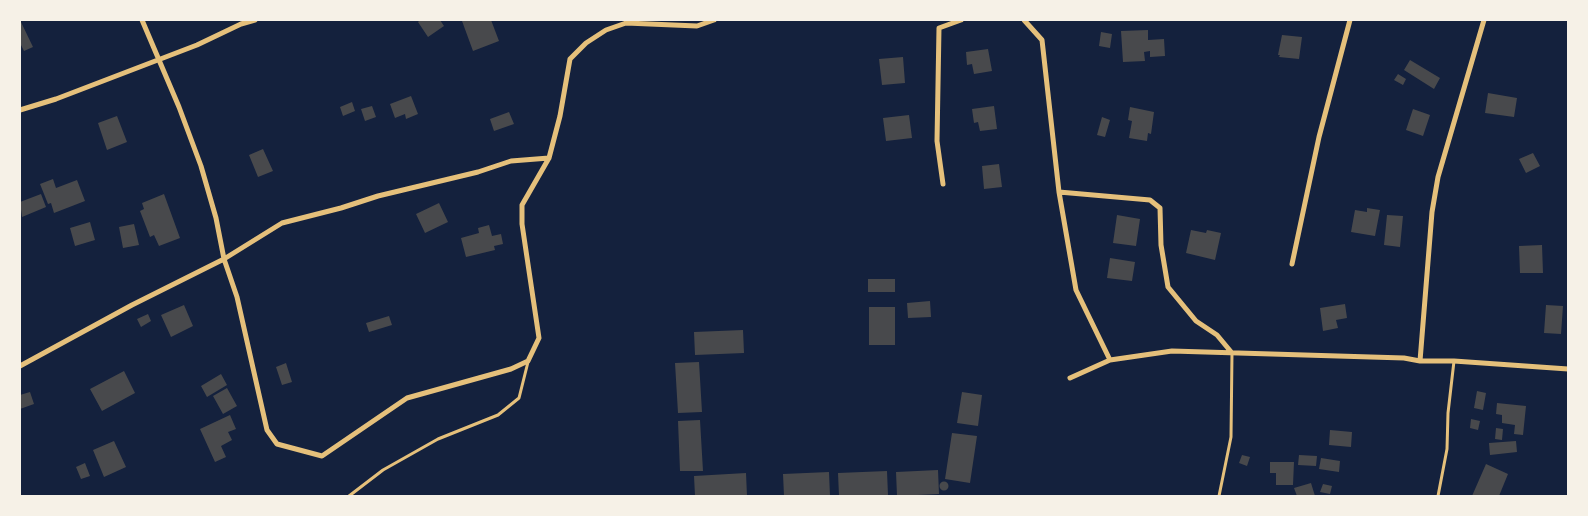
<!DOCTYPE html>
<style>
body{margin:0}
#map{position:relative;width:1588px;height:516px;overflow:hidden;background:#14213d;font-family:Montserrat,sans-serif}
canvas{display:block}
.frame{position:absolute;inset:0;border:21px solid #f6f1e7;pointer-events:none}
</style>
<div id="map">
<canvas width="1588" height="516"></canvas>
<div class="frame"></div>
</div>
<script>
const context = document.querySelector('canvas').getContext('2d');
context.lineJoin = 'round';
function fillPath(path, color) { context.fillStyle = color; context.fill(path, 'evenodd'); }
const shape = rows => new Path2D(rows.map(r => 'M' + r).join(''));
function trace(path, color, width, dash) { context.strokeStyle = color; context.lineWidth = width; context.lineCap = dash ? 'butt' : 'round'; context.setLineDash(dash || []); context.stroke(path); }
fillPath(shape([
 [20,20,33,47,24,51,20,43],
 [420,20,440,20,444,26,428,37,418,22],
 [465,20,491,20,499,41,473,51,462,21],
 [1148,30,1148,40,1164,39,1165,56,1150,57,1150,51,1144,52,1145,61,1123,62,1121,31],
 [1101,32,1112,34,1110,48,1099,46],
 [1282,35,1302,37,1299,59,1279,57,1280,55,1278,55],
 [988,49,992,71,974,74,972,64,967,65,966,52],
 [903,57,905,83,882,85,879,59],
 [1410,60,1440,78,1434,89,1404,70],
 [1398,74,1406,79,1403,85,1394,80],
 [1488,93,1517,98,1514,117,1485,113],
 [411,96,418,114,406,119,405,114,395,118,390,104],
 [352,102,355,111,343,116,340,107],
 [372,106,376,117,365,121,361,109],
 [994,106,997,129,980,131,978,122,974,123,972,109],
 [1130,107,1154,112,1151,134,1148,133,1147,141,1129,138,1132,121,1128,120],
 [1413,109,1430,115,1423,136,1406,130],
 [509,112,514,124,494,131,490,119],
 [909,115,912,138,886,141,883,118],
 [117,116,127,142,107,150,98,123],
 [1102,117,1110,120,1105,137,1097,135],
 [263,149,273,171,258,177,249,155],
 [1533,153,1540,166,1526,173,1519,159],
 [999,164,1002,187,984,189,982,166],
 [53,179,56,188,77,180,85,201,54,213,51,203,48,204,40,184],
 [41,194,46,207,22,217,20,202],
 [164,194,180,238,159,246,154,235,150,237,140,211,144,209,142,203],
 [439,203,448,222,425,233,416,214],
 [1367,208,1380,210,1375,236,1351,232,1355,210,1367,212],
 [1117,215,1140,219,1136,246,1113,243],
 [1387,215,1403,216,1400,247,1384,245],
 [90,222,95,240,75,246,70,228],
 [134,224,139,245,123,248,119,227],
 [489,225,492,236,501,234,503,244,494,246,495,250,466,257,461,238,479,233,478,228],
 [1191,230,1206,233,1207,230,1221,233,1215,260,1186,253],
 [1542,245,1543,273,1520,273,1519,246],
 [1110,258,1135,262,1132,281,1107,278],
 [868,279,895,279,895,292,868,292],
 [930,301,931,317,908,318,907,303],
 [1345,304,1347,318,1336,320,1338,328,1323,331,1320,308],
 [184,305,193,326,171,337,161,315],
 [1546,305,1563,306,1561,334,1544,333],
 [869,307,895,307,895,345,869,345],
 [148,314,151,321,141,327,137,319],
 [389,316,392,325,369,332,366,323],
 [743,330,744,353,695,355,694,332],
 [699,362,702,412,678,413,675,363],
 [286,363,292,382,282,385,276,367],
 [124,371,135,393,102,411,90,389],
 [221,374,227,385,207,397,201,386],
 [227,388,237,406,223,414,213,396],
 [1477,391,1486,393,1483,410,1474,408],
 [30,392,34,404,20,409,20,395],
 [962,392,982,395,978,426,957,423],
 [1497,403,1526,406,1523,435,1514,434,1515,425,1502,423,1502,415,1496,414],
 [230,415,236,429,228,432,232,440,221,446,226,457,215,462,200,429],
 [1471,419,1480,421,1478,430,1470,428],
 [700,420,703,471,680,471,678,421],
 [1496,428,1503,429,1502,440,1495,439],
 [1330,430,1352,432,1351,447,1329,445],
 [952,433,977,436,970,483,945,479],
 [114,441,126,467,104,477,93,450],
 [1516,441,1517,452,1490,455,1489,443],
 [1242,455,1250,457,1247,466,1239,463],
 [1299,455,1317,456,1316,466,1298,465],
 [1321,458,1340,461,1339,472,1319,469],
 [1270,462,1294,462,1293,485,1276,485,1276,473,1270,473],
 [85,463,90,476,81,479,76,467],
 [1486,464,1508,474,1499,496,1472,496],
 [938,470,939,494,897,496,896,472],
 [887,471,888,495,839,496,838,473],
 [829,472,830,496,784,496,783,474],
 [746,473,747,496,695,496,694,476],
 '939.5 486a4.5 4.5 0 1 1 9 0a4.5 4.5 0 1 1-9 0Z',
 [1311,483,1315,496,1297,496,1294,488],
 [1323,484,1332,486,1330,494,1320,492]
]), '#48494c');
trace(shape([
 [349,496,383,470,438,439,498,415,519,398,528,362],
 [1219,496,1231,437,1232,353],
 [1438,496,1447,449,1448,413,1454,361]
]), '#e5c07b', 3);
trace(shape([
 [142,20,179,107,201,166,216,218,224,259,237,297,267,430,277,444,322,456,407,398,511,369,528,361,539,338,522,224,522,205,549,158,560,116,570,59,586,43,606,30,626,23,697,26,714,20],
 [1024,20,1042,40,1059,192,1076,290,1110,360],
 [20,110,56,99,197,45,241,24,255,20],
 [943,184,937,141,939,28,961,20],
 [1059,192,1150,200,1160,208,1161,245,1168,287,1196,321,1217,335,1232,353],
 [1292,264,1319,137,1350,20],
 [1420,361,1432,212,1438,177,1484,20],
 [20,366,132,305,224,259,282,223,341,208,378,196,478,172,511,161,549,158],
 [1070,378,1110,360,1172,351,1404,358,1420,361,1454,361,1568,369]
]), '#e5c07b', 5);
</script>
